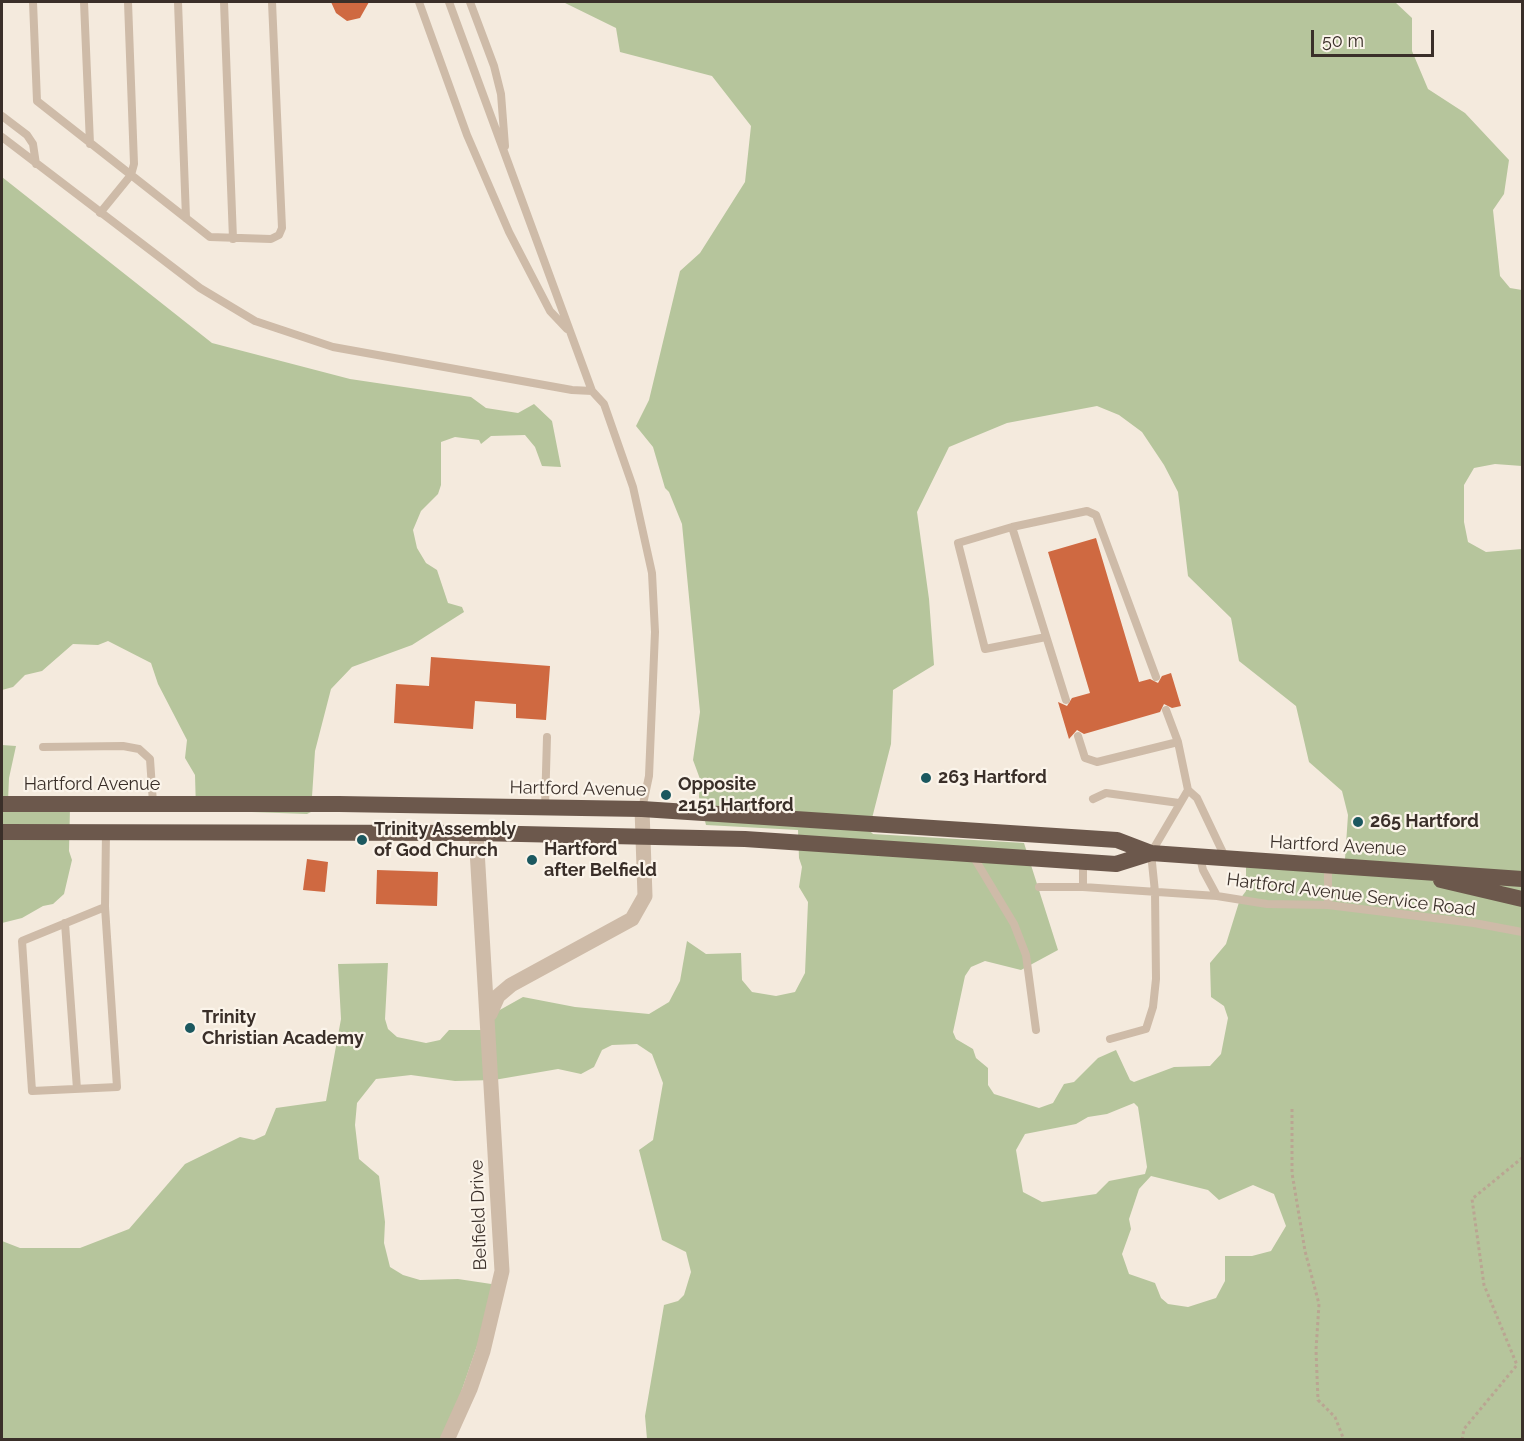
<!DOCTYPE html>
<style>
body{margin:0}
#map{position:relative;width:1524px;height:1441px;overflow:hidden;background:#f4eadd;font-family:Raleway,sans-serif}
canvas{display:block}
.frame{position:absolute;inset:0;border:3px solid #3a2f29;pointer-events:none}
.scale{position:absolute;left:1311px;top:30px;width:123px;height:27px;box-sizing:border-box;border:3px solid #3a2f29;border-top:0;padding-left:8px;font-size:18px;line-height:21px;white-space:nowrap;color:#3a2f29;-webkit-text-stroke:4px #fbf4ea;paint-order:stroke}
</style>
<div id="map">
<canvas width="1524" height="1441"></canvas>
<div class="frame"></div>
<div class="scale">50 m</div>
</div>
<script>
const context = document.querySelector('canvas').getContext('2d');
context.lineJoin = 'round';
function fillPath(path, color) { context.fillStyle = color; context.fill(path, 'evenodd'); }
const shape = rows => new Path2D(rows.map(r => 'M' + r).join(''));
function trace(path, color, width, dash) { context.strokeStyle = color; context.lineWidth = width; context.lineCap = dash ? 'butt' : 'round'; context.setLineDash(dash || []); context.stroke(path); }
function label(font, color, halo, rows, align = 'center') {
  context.font = font + ' Raleway,sans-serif'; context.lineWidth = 4.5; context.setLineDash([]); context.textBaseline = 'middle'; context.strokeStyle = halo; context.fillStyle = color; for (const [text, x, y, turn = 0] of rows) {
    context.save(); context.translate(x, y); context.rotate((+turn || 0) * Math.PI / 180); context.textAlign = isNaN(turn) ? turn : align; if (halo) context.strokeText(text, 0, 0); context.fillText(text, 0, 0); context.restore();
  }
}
fillPath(shape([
 [563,2,1395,2,1412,18,1412,51,1428,89,1465,113,1509,160,1504,194,1493,210,1500,276,1510,288,1522,290,1522,466,1495,464,1474,468,1464,485,1464,522,1468,542,1486,552,1522,549,1522,1439,647,1439,645,1416,664,1305,678,1301,684,1295,691,1272,686,1252,662,1240,639,1150,653,1140,663,1083,652,1054,637,1044,612,1045,602,1050,594,1067,581,1074,558,1069,494,1080,455,1081,411,1075,376,1079,357,1103,355,1125,359,1159,379,1176,385,1222,384,1243,390,1267,403,1275,420,1280,458,1279,498,1285,445,1439,2,1439,2,1241,20,1248,80,1248,129,1229,185,1164,240,1137,254,1140,265,1135,276,1108,326,1101,341,1019,338,964,388,963,385,1019,388,1029,397,1037,426,1043,440,1040,449,1030,485,1030,498,1011,523,997,575,1007,649,1014,669,1002,680,981,687,941,706,954,741,953,742,980,752,992,776,996,795,992,805,973,808,902,799,887,802,867,799,858,798,830,706,825,699,797,700,779,693,760,700,712,682,524,669,492,665,488,653,447,636,426,649,400,680,271,700,253,745,182,751,126,712,76,620,52,616,28],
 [1097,406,1119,415,1142,432,1164,465,1178,492,1188,576,1231,618,1239,661,1296,706,1309,762,1342,791,1348,815,1345,859,1246,855,1246,891,1240,899,1226,944,1210,963,1211,997,1224,1006,1228,1018,1221,1054,1210,1066,1174,1067,1134,1082,1130,1080,1116,1050,1098,1058,1074,1082,1064,1084,1053,1103,1039,1108,994,1094,988,1085,988,1068,976,1058,973,1049,956,1039,953,1032,965,976,971,967,985,961,1021,970,1058,950,1024,843,873,834,869,830,891,744,893,690,934,665,929,599,917,512,949,447,1007,423],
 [1134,1103,1138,1107,1147,1167,1145,1174,1109,1181,1096,1194,1042,1202,1023,1192,1016,1150,1025,1134,1076,1124,1088,1117,1107,1114],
 [1151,1176,1208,1190,1219,1200,1253,1185,1274,1194,1286,1226,1271,1251,1252,1256,1225,1256,1225,1281,1216,1298,1188,1307,1168,1304,1161,1298,1155,1283,1129,1274,1122,1254,1131,1229,1129,1219,1139,1189],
 [2,177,212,343,350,379,471,397,486,408,518,413,534,404,552,421,561,467,542,466,535,447,525,435,491,436,481,444,479,440,455,437,441,442,441,485,438,494,421,511,413,530,417,548,426,563,437,570,448,603,462,607,464,612,412,645,352,667,331,689,315,751,311,812,307,814,196,810,195,775,185,758,187,740,158,684,151,663,108,641,98,645,73,644,42,671,25,675,13,687,2,690],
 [2,745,16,746,9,778,8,801,70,808,69,851,72,860,64,894,53,904,43,906,22,918,2,923]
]), '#b6c59c');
fillPath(shape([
 [331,2,369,2,360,18,347,21,336,13],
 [1096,538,1139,682,1150,679,1158,683,1162,676,1171,673,1181,706,1172,708,1164,704,1160,712,1084,734,1077,730,1069,739,1058,702,1067,706,1072,698,1090,693,1048,552],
 [431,657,550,666,546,720,516,718,516,704,475,701,473,729,394,723,396,684,429,686],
 [307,859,328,862,325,892,303,890],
 [377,870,438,872,437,906,376,904]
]), '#cf6941');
trace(shape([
 [1292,1109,1292,1173,1305,1251,1319,1304,1316,1350,1318,1400,1335,1417,1344,1440],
 [1462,1440,1464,1429,1517,1365,1484,1285,1472,1199,1522,1158]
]), '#baa592', 3, [3, 3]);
trace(shape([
 [33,2,37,101,210,237,271,239,279,235,282,228,272,2],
 [84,2,90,144],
 [178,2,186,218],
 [224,2,233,239],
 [419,2,467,135,509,232,550,311,567,329],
 [470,2,494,66,501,94,505,146],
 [2,116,27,135,33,144,36,164],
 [2,137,200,288,255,321,333,347,572,390,592,391,449,2],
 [100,213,131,175,134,164,128,2],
 [592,391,604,404,633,487,652,573,655,632,649,776,642,809],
 [1012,527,958,543,985,649,1046,637],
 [1066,700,1012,527,1087,511,1096,515,1156,677],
 [1166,710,1178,742,1188,790,1197,798,1225,857],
 [1078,736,1085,758,1097,762,1178,742],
 [43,747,123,746,139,749,150,759,153,803],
 [1093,799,1106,793,1179,803],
 [545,807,547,737],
 [973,856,1014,924,1026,955,1036,1030],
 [1200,857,1203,870,1217,896,1267,904,1328,905,1474,923,1522,932],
 [1083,862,1083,887,1217,896],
 [1039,887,1083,887],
 [1328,905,1328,865],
 [105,907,22,941,32,1091,117,1087,105,907,106,832],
 [65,923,77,1089],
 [1110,1039,1146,1029,1153,1007,1156,979,1155,892,1151,853,1188,790]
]), '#cebba8', 8);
trace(shape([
 [490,1014,498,996,511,985,632,919,645,896,642,809],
 [447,1440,470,1389,483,1351,502,1271,476,833]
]), '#cebba8', 15);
trace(shape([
 [2,804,339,804,642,809,1117,840,1151,853,1522,879],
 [2,832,476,833,745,839,1116,864,1151,853],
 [1441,880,1522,899]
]), '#6c584c', 16);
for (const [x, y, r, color] of [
 [926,778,6,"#1b585f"],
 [666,795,6,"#1b585f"],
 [1358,822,6,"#1b585f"],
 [362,840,6,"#1b585f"],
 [532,860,6,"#1b585f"],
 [190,1028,6,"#1b585f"]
]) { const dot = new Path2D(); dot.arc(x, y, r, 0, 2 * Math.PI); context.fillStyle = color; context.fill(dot); trace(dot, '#fbf4ea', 2); }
label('bold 18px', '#3a2f29', '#fbf4ea', [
 ["263 Hartford",938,778],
 ["Opposite",678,785],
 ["2151 Hartford",678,806],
 ["265 Hartford",1370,822],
 ["Trinity Assembly",374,830],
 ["of God Church",374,851],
 ["Hartford",544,850],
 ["after Belfield",544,871],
 ["Trinity",202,1018],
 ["Christian Academy",202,1039]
], 'left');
label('18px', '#3a2f29', '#fbf4ea', [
 ["Hartford Avenue",92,785],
 ["Hartford Avenue",578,789,1],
 ["Hartford Avenue",1338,846,3],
 ["Hartford Avenue Service Road",1351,895,7],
 ["Belfield Drive",479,1215,-92]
]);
</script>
